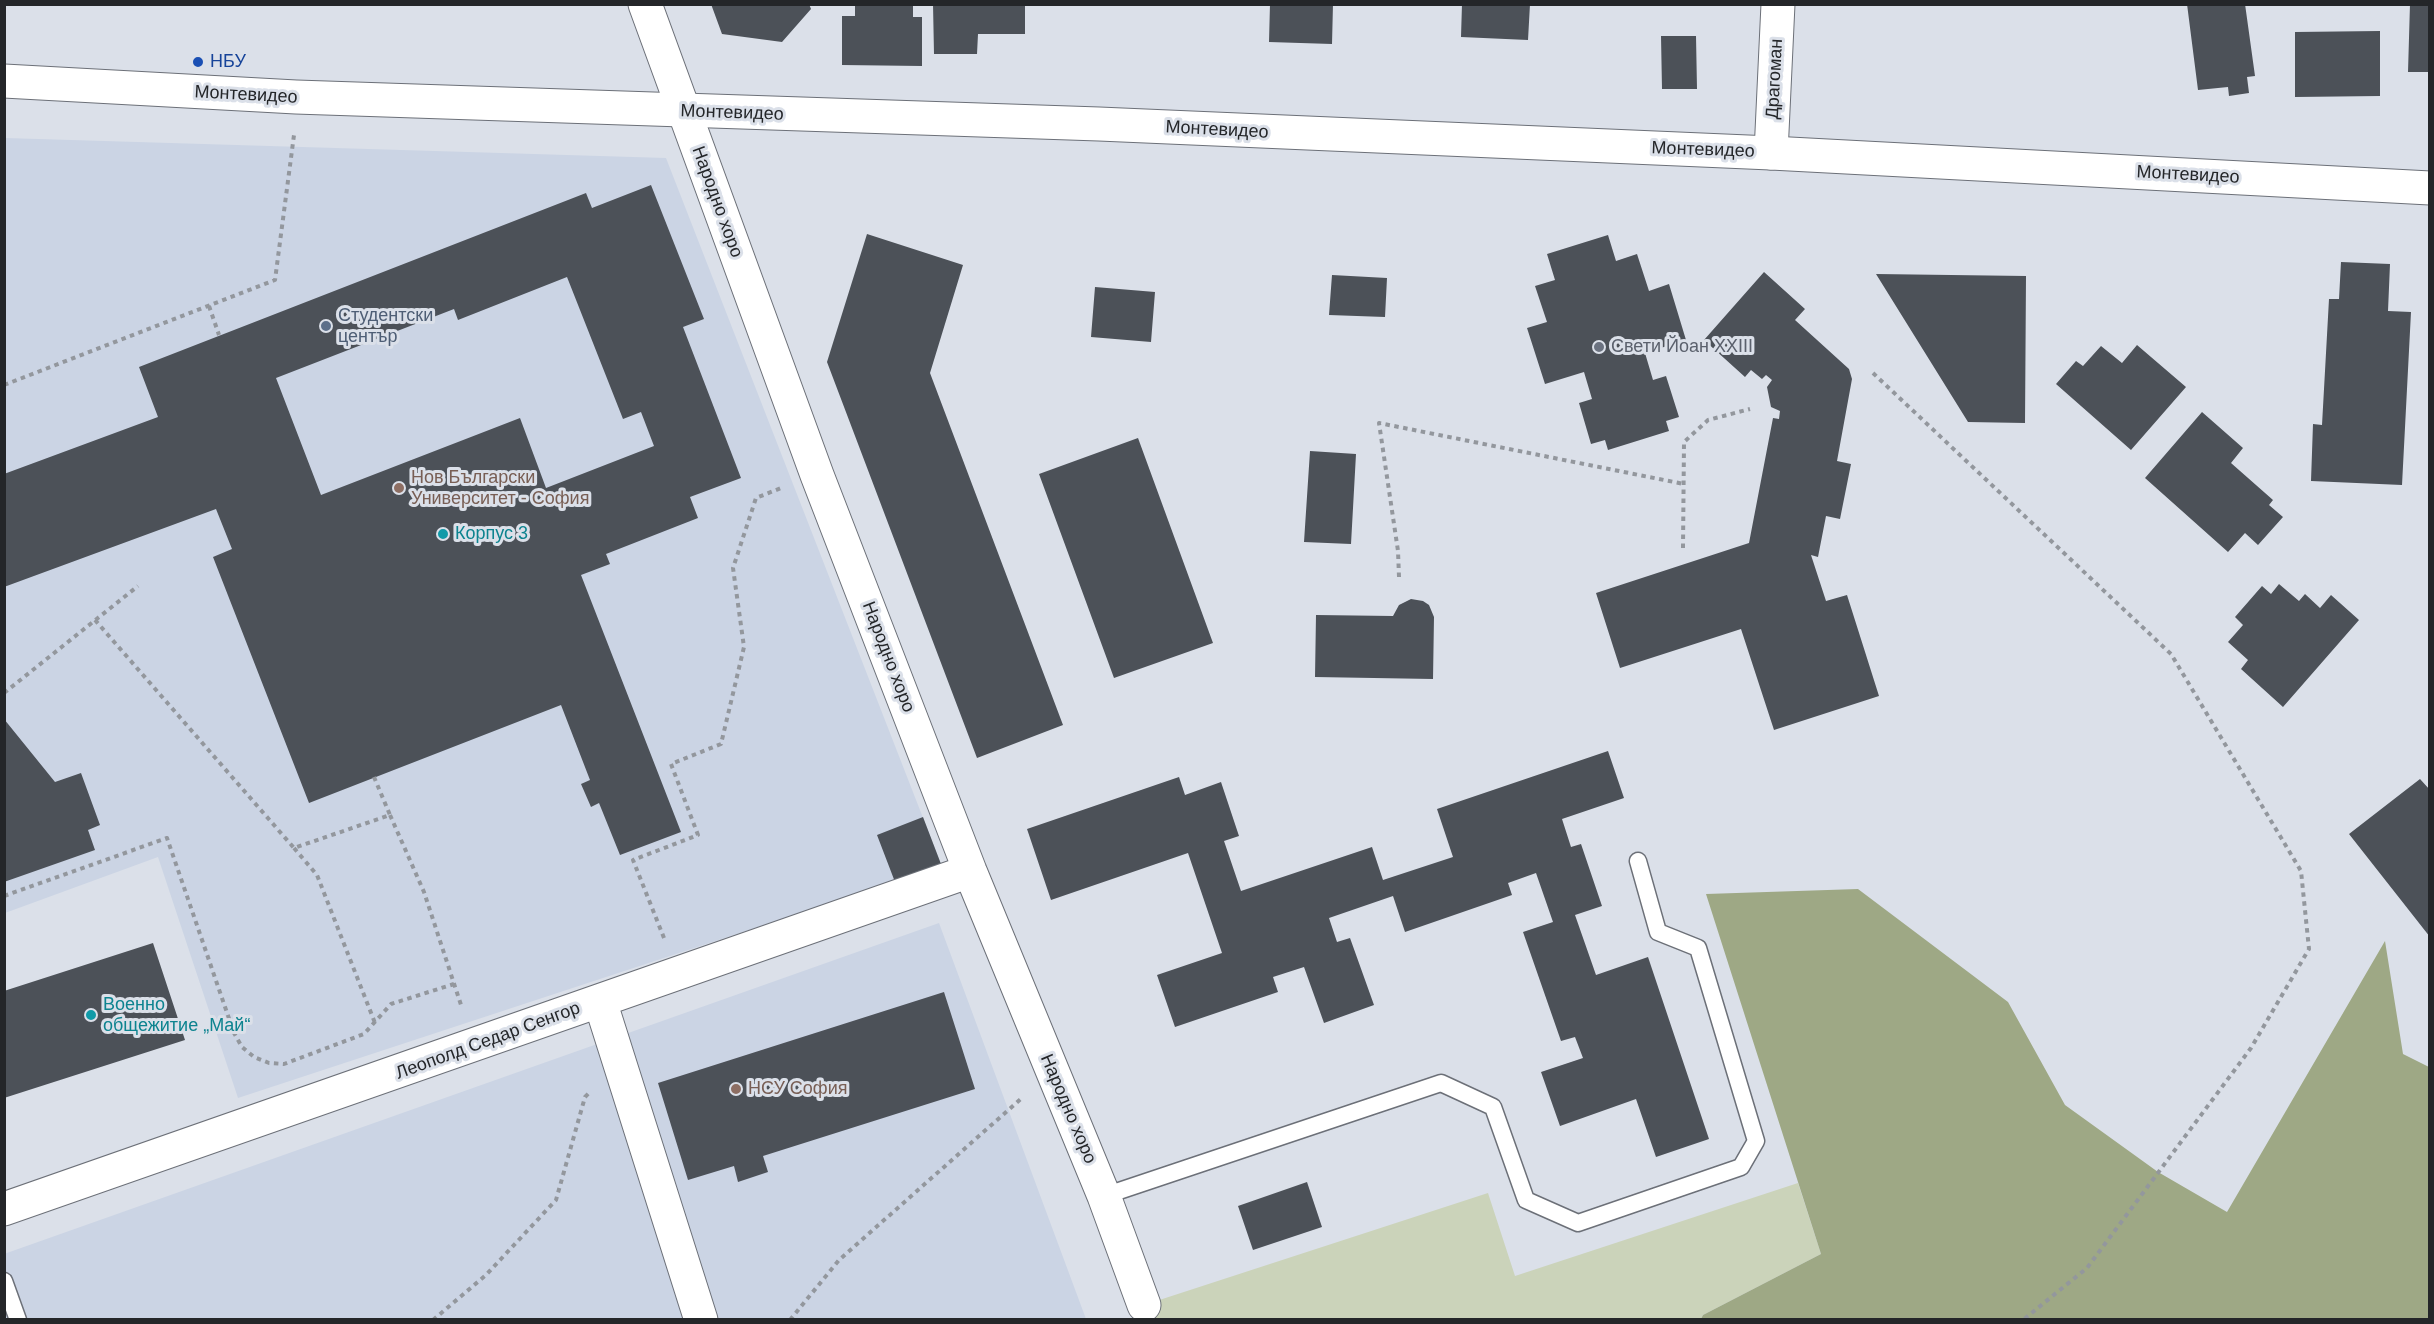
<!DOCTYPE html>
<meta charset="utf-8">
<style>
body{margin:0}
#map{position:relative;width:2434px;height:1324px;overflow:hidden;background:#dbe0e9;font-family:Helvetica,sans-serif}
canvas{display:block}
.frame{position:absolute;inset:0;border:6px solid #242629;pointer-events:none}
</style>
<div id="map">
<canvas width="2434" height="1324"></canvas>
<div class="frame"></div>
</div>
<script>
const context = document.querySelector('canvas').getContext('2d');
context.lineJoin = 'round';
function fillPath(path, color) { context.fillStyle = color; context.fill(path, 'evenodd'); }
const shape = rows => new Path2D(rows.map(r => 'M' + r).join(''));
function trace(path, color, width, dash) { context.strokeStyle = color; context.lineWidth = width; context.lineCap = dash ? 'butt' : 'round'; context.setLineDash(dash || []); context.stroke(path); }
function label(font, color, halo, rows, align = 'center') {
  context.font = font + ' Helvetica,sans-serif'; context.lineWidth = 6; context.setLineDash([]); context.textBaseline = 'middle'; context.strokeStyle = halo; context.fillStyle = color; for (const [text, x, y, turn = 0] of rows) {
    context.save(); context.translate(x, y); context.rotate((+turn || 0) * Math.PI / 180); context.textAlign = isNaN(turn) ? turn : align; if (halo) context.strokeText(text, 0, 0); context.fillText(text, 0, 0); context.restore();
  }
}
fillPath(shape([
 [5,138,666,158,941,864,895,882,238,1098,158,857,5,913],
 [939,923,1086,1319,5,1319,4,1254]
]), '#cbd4e4');
fillPath(shape([
 [1798,1183,1821,1254,1703,1315,1701,1319,1151,1320,1144,1305,1488,1193,1515,1276]
]), '#cbd3ba');
fillPath(shape([
 [1858,889,2008,1002,2065,1105,2158,1172,2227,1212,2385,941,2403,1054,2429,1067,2429,1319,1701,1319,1703,1315,1821,1254,1706,894]
]), '#9ea885');
fillPath(shape([
 [711,4,809,4,811,9,782,42,722,34],
 [855,4,913,4,913,17,922,17,922,66,842,65,842,16,855,16],
 [933,4,1025,4,1025,34,978,34,977,54,934,54],
 [1270,4,1333,4,1332,44,1269,42],
 [1462,4,1530,4,1528,40,1461,37],
 [2187,4,2245,4,2255,76,2247,77,2249,93,2229,96,2228,87,2198,90],
 [2410,4,2430,4,2430,72,2408,72],
 [2380,31,2380,96,2295,97,2295,32],
 [1661,36,1696,36,1697,89,1662,89],
 [651,185,704,319,683,327,741,478,690,497,698,518,606,554,610,564,581,575,681,832,620,855,599,803,591,807,581,784,590,780,561,705,309,803,213,557,232,549,216,509,4,587,4,474,158,417,139,367,586,193,592,208],
 [567,277,623,419,641,412,654,446,546,488,520,418,321,495,276,378,454,309,458,320],
 [867,234,963,265,930,373,1063,725,977,758,827,362],
 [1608,235,1616,261,1637,254,1649,291,1669,284,1686,340,1645,353,1653,380,1666,376,1679,417,1666,421,1669,431,1608,450,1605,440,1591,444,1579,403,1592,399,1584,372,1545,384,1527,328,1547,322,1535,286,1555,280,1547,254],
 [2341,262,2390,264,2388,311,2411,312,2402,485,2311,481,2313,424,2322,425,2329,299,2339,299],
 [1764,272,1805,309,1795,320,1849,369,1852,379,1837,461,1851,464,1840,519,1826,516,1818,557,1811,555,1826,601,1847,595,1879,696,1774,730,1741,629,1620,668,1596,593,1749,543,1773,418,1779,419,1780,411,1771,407,1767,387,1772,380,1766,375,1762,379,1751,370,1745,377,1704,340],
 [1876,274,2026,276,2025,423,1968,422],
 [1332,275,1387,278,1385,317,1329,315],
 [1095,287,1155,292,1151,342,1091,337],
 [2137,345,2186,387,2131,450,2056,384,2076,361,2083,366,2101,346,2122,363],
 [2202,412,2243,448,2231,463,2273,500,2269,505,2283,517,2258,545,2245,533,2228,552,2145,478],
 [1138,438,1213,643,1114,678,1039,474],
 [1310,451,1356,454,1351,544,1304,542],
 [2279,584,2299,601,2305,594,2320,608,2331,595,2359,620,2283,707,2241,669,2248,660,2228,642,2243,625,2235,617,2262,586,2271,594],
 [1411,599,1423,601,1429,605,1434,617,1433,679,1315,677,1316,615,1393,616,1399,605],
 [4,719,55,782,81,773,100,825,88,830,95,850,4,882],
 [1608,751,1624,798,1562,819,1571,847,1581,844,1602,906,1575,915,1596,975,1648,957,1709,1139,1656,1157,1636,1099,1560,1126,1541,1072,1583,1058,1575,1037,1561,1041,1523,932,1553,922,1536,873,1508,883,1512,895,1405,932,1393,896,1329,918,1337,942,1350,938,1374,1005,1324,1023,1304,967,1273,977,1278,992,1175,1027,1157,975,1222,953,1188,853,1051,900,1027,829,1179,777,1185,795,1221,782,1239,836,1224,841,1241,891,1372,847,1383,880,1453,857,1437,809],
 [2420,779,2430,790,2430,937,2349,834],
 [923,817,941,864,895,882,877,835],
 [153,943,185,1040,4,1098,4,991],
 [944,992,975,1089,763,1156,768,1172,738,1182,734,1166,688,1180,658,1083],
 [1307,1182,1322,1227,1253,1250,1238,1206]
]), '#4c5158');
const lane = shape([
 [1104,1196,1441,1083,1493,1107,1526,1200,1578,1223,1741,1167,1756,1141,1698,948,1658,932,1638,861],
 [4,1281,18,1320]
]);
const street = shape([
 [645,4,817,475,970,871,1104,1196,1144,1305],
 [1771,153,1778,4],
 [600,1001,701,1320],
 [4,1209,970,871]
]);
const secondary = shape([
 [4,81,296,97,1099,124,1771,153,2430,188]
]);
trace(lane, '#6c7078', 19);
trace(street, '#6c7078', 35);
trace(secondary, '#6c7078', 35);
trace(shape([
 [209,306,219,335],
 [1873,373,2171,654,2301,871,2309,949,2251,1048,2087,1268,2023,1320],
 [4,385,275,280,294,135],
 [1683,548,1684,442,1708,420,1750,409],
 [1399,577,1398,551,1379,423,1684,484],
 [95,620,294,848,390,815,374,777],
 [4,693,138,586],
 [390,815,424,892,462,1008],
 [294,848,317,875,375,1023],
 [4,896,167,838,234,1033,242,1047,254,1057,269,1063,284,1064,364,1034,391,1004,454,984],
 [664,938,633,860,698,835,671,764,721,744,744,647,733,568,756,498,781,488],
 [433,1320,486,1275,556,1200,585,1097,589,1093],
 [790,1320,839,1260,1023,1097]
]), '#93979d', 4, [4.5, 4.5]);
trace(lane, '#fff', 16);
trace(street, '#fff', 33);
trace(secondary, '#fff', 33);
for (const [x, y, r, color] of [
 [198,62,6,"#1a4fb4"],
 [326,326,6,"#5c6f8a"],
 [1599,347,6,"#6b7280"],
 [399,488,6,"#8d6e63"],
 [443,534,6,"#0f9aa8"],
 [91,1015,6,"#0f9aa8"],
 [736,1089,6,"#8d6e63"]
]) { const dot = new Path2D(); dot.arc(x, y, r, 0, 2 * Math.PI); context.fillStyle = color; context.fill(dot); trace(dot, '#dbe0e9', 2); }
label('18px', '#164399', '#dbe0e9', [
 ["НБУ",210,62]
], 'left');
label('18px', '#242629', '#dbe0e9', [
 ["Драгоман",1775,79,-87],
 ["Монтевидео",246,95,3],
 ["Монтевидео",732,113,2],
 ["Монтевидео",1217,130,3],
 ["Монтевидео",1703,150,2],
 ["Монтевидео",2188,175,3],
 ["Народно хоро",717,202,70],
 ["Народно хоро",888,657,69],
 ["Леополд Седар Сенгор",488,1041,-20],
 ["Народно хоро",1068,1109,67]
]);
label('18px', '#4e5e75', '#dbe0e9', [
 ["Студентски",338,316],
 ["център",338,337]
], 'left');
label('18px', '#5b616d', '#dbe0e9', [
 ["Свети Йоан XXIII",1611,347]
], 'left');
label('18px', '#785e54', '#dbe0e9', [
 ["Нов Български",411,478],
 ["Университет - София",411,499],
 ["НСУ София",748,1089]
], 'left');
label('18px', '#0d838f', '#dbe0e9', [
 ["Корпус 3",455,534],
 ["Военно",103,1005],
 ["общежитие „Май“",103,1026]
], 'left');
</script>
